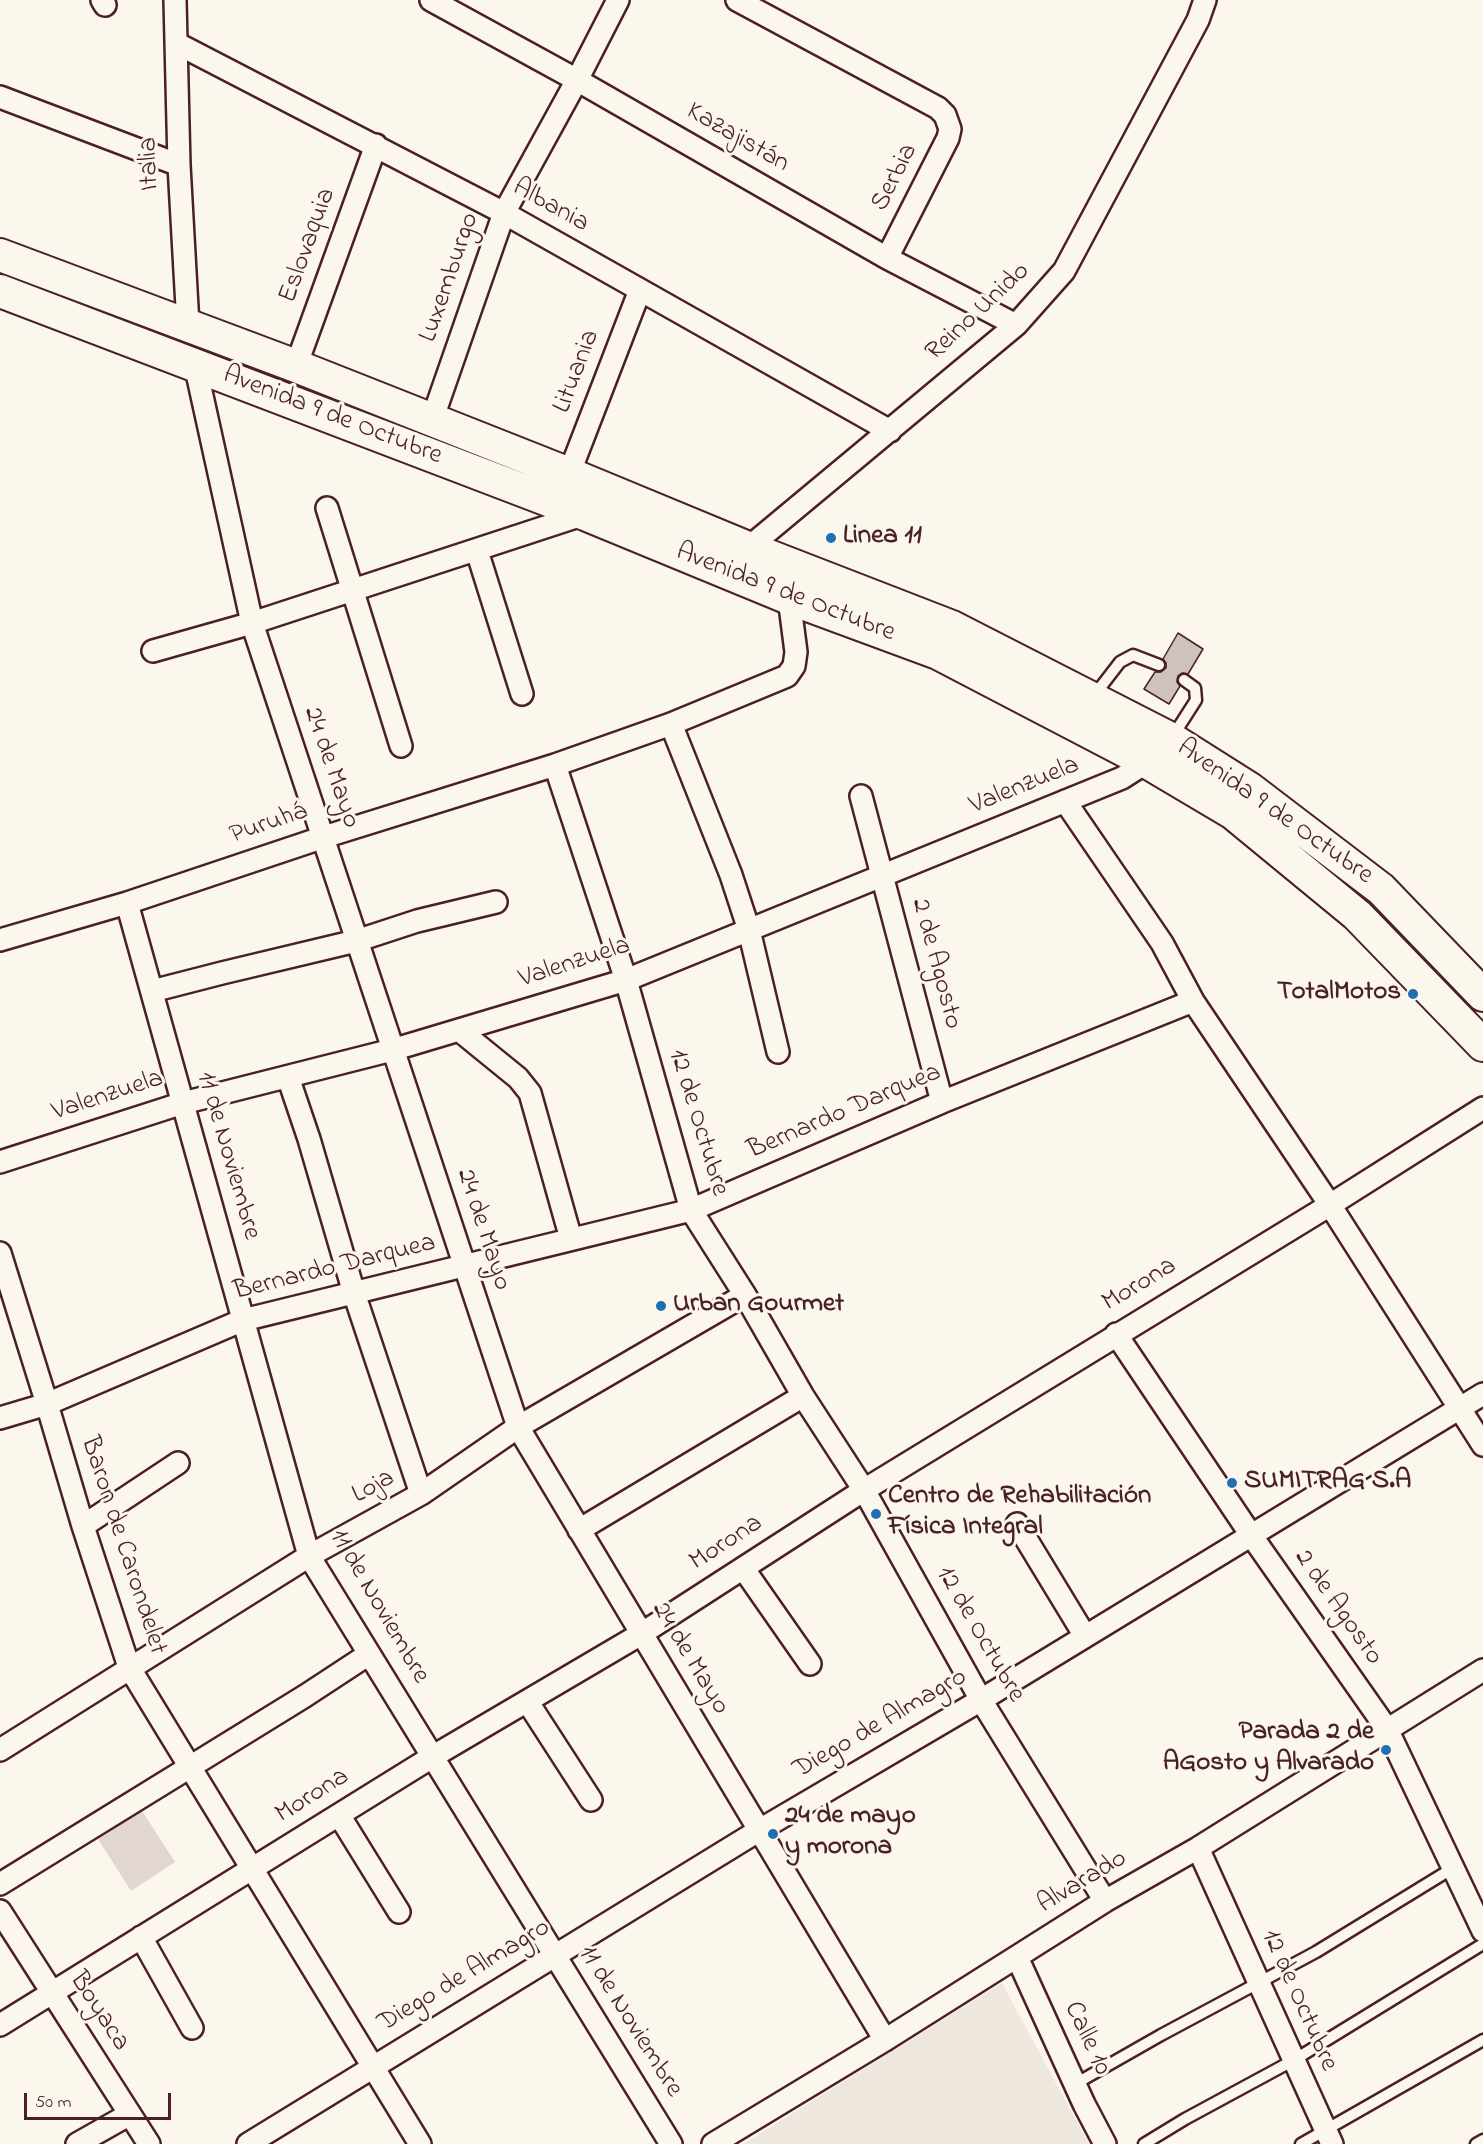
<!DOCTYPE html>
<meta charset="utf-8">
<style>
body{margin:0}
#map{position:relative;width:1483px;height:2144px;overflow:hidden;background:#fbf7ec;font-family:"Indie Flower",sans-serif}
canvas{display:block}
.scale{position:absolute;left:24px;top:2093px;width:147px;height:27px;box-sizing:border-box;border:3px solid #4a1f2b;border-top:0;padding-left:8px;font-size:18px;line-height:21px;white-space:nowrap;color:#4a1f2b;-webkit-text-stroke:4px #fbf7ec;paint-order:stroke}
</style>
<div id="map">
<canvas width="1483" height="2144"></canvas>
<div class="scale">50 m</div>
</div>
<script>
const context = document.querySelector('canvas').getContext('2d');
context.lineJoin = 'round';
function fillPath(path, color) { context.fillStyle = color; context.fill(path, 'evenodd'); }
const shape = rows => new Path2D(rows.map(r => 'M' + r).join(''));
function trace(path, color, width, dash) { context.strokeStyle = color; context.lineWidth = width; context.lineCap = dash ? 'butt' : 'round'; context.setLineDash(dash || []); context.stroke(path); }
function label(font, color, halo, rows, align = 'center') {
  context.font = font + ' "Indie Flower",sans-serif'; context.lineWidth = 6; context.setLineDash([]); context.textBaseline = 'middle'; context.strokeStyle = halo; context.fillStyle = color; for (const [text, x, y, turn = 0] of rows) {
    context.save(); context.translate(x, y); context.rotate((+turn || 0) * Math.PI / 180); context.textAlign = isNaN(turn) ? turn : align; if (halo) context.strokeText(text, 0, 0); context.fillText(text, 0, 0); context.restore();
  }
}
fillPath(shape([
 [1002,1983,1089,2144,743,2144]
]), '#eee7de');
fillPath(shape([
 [142,1811,175,1862,131,1891,98,1839]
]), '#e2d7d0');
const building = shape([
 [1178,633,1203,649,1188,674,1182,673,1178,676,1177,682,1180,686,1169,704,1144,689,1155,672,1161,672,1166,668,1166,663,1163,659,1178,633]
]);
fillPath(building, '#cfc2bc');
trace(building, '#4a1f2b', 1.5);
const lane = shape([
 [1093,697,1120,662,1133,655,1159,665],
 [1173,736,1196,700,1195,688,1184,680],
 [1075,2084,1161,2035,1316,1952,1453,1868],
 [1144,2144,1185,2119,1294,2060,1483,1944],
 [1301,2144,1483,2040],
 [1476,2144,1483,2140]
]);
const street = shape([
 [102,0,105,5],
 [175,0,179,165,188,325],
 [431,0,577,80,887,258,1016,325],
 [737,0,938,108,945,115,950,129,948,138,887,258],
 [176,43,504,213,890,431],
 [0,97,179,165],
 [195,364,252,623,518,1427,885,2040],
 [296,366,376,145],
 [432,420,504,213,577,80,618,0],
 [569,474,640,290],
 [327,508,401,746],
 [477,551,522,694],
 [742,557,748,548,1016,325,1064,271,1198,20,1205,0],
 [153,651,252,623,585,514],
 [671,724,731,875,749,930,778,1052],
 [555,765,626,980,691,1210,745,1295,803,1396,864,1490,981,1700,1105,1901],
 [861,796,942,1102],
 [1065,801,1162,943,1193,1001,1330,1205,1483,1445],
 [127,903,309,1556,671,2144],
 [0,940,127,903,324,837,555,765,671,724,787,676,794,666,796,652,789,598],
 [152,991,222,973,356,941,417,921,496,902],
 [459,1030,518,1078,530,1093,571,1239],
 [288,1077,309,1139,354,1293,421,1494],
 [0,1162,183,1103,392,1050,626,980,1122,778,1147,762],
 [0,1253,47,1404,83,1526,129,1667,420,2144],
 [1116,1334,1251,1535,1387,1729,1483,1931],
 [0,1418,47,1404,243,1320,691,1210,942,1102,1193,1001],
 [1017,1524,1085,1636],
 [83,1526,178,1463],
 [579,1530,803,1396],
 [743,1568,810,1664],
 [527,1701,591,1800],
 [0,1750,309,1556,421,1494,518,1427,745,1295],
 [339,1815,399,1912],
 [1198,1848,1332,2144],
 [0,1884,305,1696,369,1654],
 [0,1911,149,2144],
 [141,1937,192,2028],
 [1017,1957,1084,2104,1105,2144],
 [0,2025,432,1757,641,1634,864,1490,1330,1205,1483,1108],
 [77,2144,130,2114],
 [248,2144,758,1831,981,1700,1483,1394],
 [713,2144,885,2040,1105,1901,1198,1848,1483,1670]
]);
const primary = shape([
 [0,255,296,366,569,474,748,548,952,627,1171,739,1250,789,1381,889,1483,995],
 [0,291,585,514,789,598,938,653,1147,762,1233,813,1357,915,1483,1045]
]);
trace(lane, '#4a1f2b', 15);
trace(street, '#4a1f2b', 26);
trace(primary, '#4a1f2b', 36);
trace(lane, '#fbf7ec', 10);
trace(street, '#fbf7ec', 21);
trace(primary, '#fbf7ec', 32);
for (const [x, y, r, color] of [
 [831,538,6,"#1f6fb2"],
 [1413,994,6,"#1f6fb2"],
 [661,1306,6,"#1f6fb2"],
 [1232,1483,6,"#1f6fb2"],
 [876,1514,6,"#1f6fb2"],
 [1386,1750,6,"#1f6fb2"],
 [773,1834,6,"#1f6fb2"]
]) { const dot = new Path2D(); dot.arc(x, y, r, 0, 2 * Math.PI); context.fillStyle = color; context.fill(dot); trace(dot, '#fbf7ec', 2); }
label('27px', '#4a1f2b', '#fbf7ec', [
 ["Kazajistán",737,139,30],
 ["Italia",151,164,-92],
 ["Serbia",896,178,-63],
 ["Albania",550,207,29],
 ["Eslovaquia",309,246,-70],
 ["Luxemburgo",451,278,-71],
 ["Reino Unido",979,313,-43],
 ["Lituania",578,372,-69],
 ["Avenida 9 de Octubre",332,417,21],
 ["Avenida 9 de Octubre",785,594,21],
 ["24 de Mayo",330,768,71],
 ["Valenzuela",1025,787,-22],
 ["Avenida 9 de Octubre",1274,813,35],
 ["Puruhá",269,825,-19],
 ["Valenzuela",575,964,-18],
 ["2 de Agosto",935,964,75],
 ["Valenzuela",108,1097,-18],
 ["Bernardo Darquea",845,1113,-23],
 ["12 de Octubre",697,1123,73],
 ["11 de Noviembre",227,1156,74],
 ["24 de Mayo",482,1230,72],
 ["Bernardo Darquea",335,1269,-14],
 ["Morona",1140,1286,-31],
 ["Loja",374,1488,-29],
 ["Morona",727,1544,-33],
 ["Baron de Carondelet",122,1546,72],
 ["11 de Noviembre",378,1607,60],
 ["2 de Agosto",1337,1608,55],
 ["12 de Octubre",979,1635,60],
 ["24 de Mayo",689,1659,59],
 ["Diego de Almagro",881,1725,-30],
 ["Morona",313,1797,-32],
 ["Alvarado",1083,1883,-31],
 ["Diego de Almagro",465,1977,-31],
 ["12 de Octubre",1298,2001,66],
 ["Boyaca",98,2012,57],
 ["11 de Noviembre",629,2022,58],
 ["Calle 10",1086,2039,65]
]);
label('bold 27px', '#4a1f2b', '#fbf7ec', [
 ["Linea 11",843,538],
 ["TotalMotos",1401,994,"right"],
 ["Urban Gourmet",673,1306],
 ["SUMITRAG S.A",1244,1483],
 ["Centro de Rehabilitación",888,1498],
 ["Física Integral",888,1529],
 ["Parada 2 de",1374,1734,"right"],
 ["AGosto y Alvarado",1374,1765,"right"],
 ["24 de mayo",785,1818],
 ["y morona",785,1849]
], 'left');
</script>
